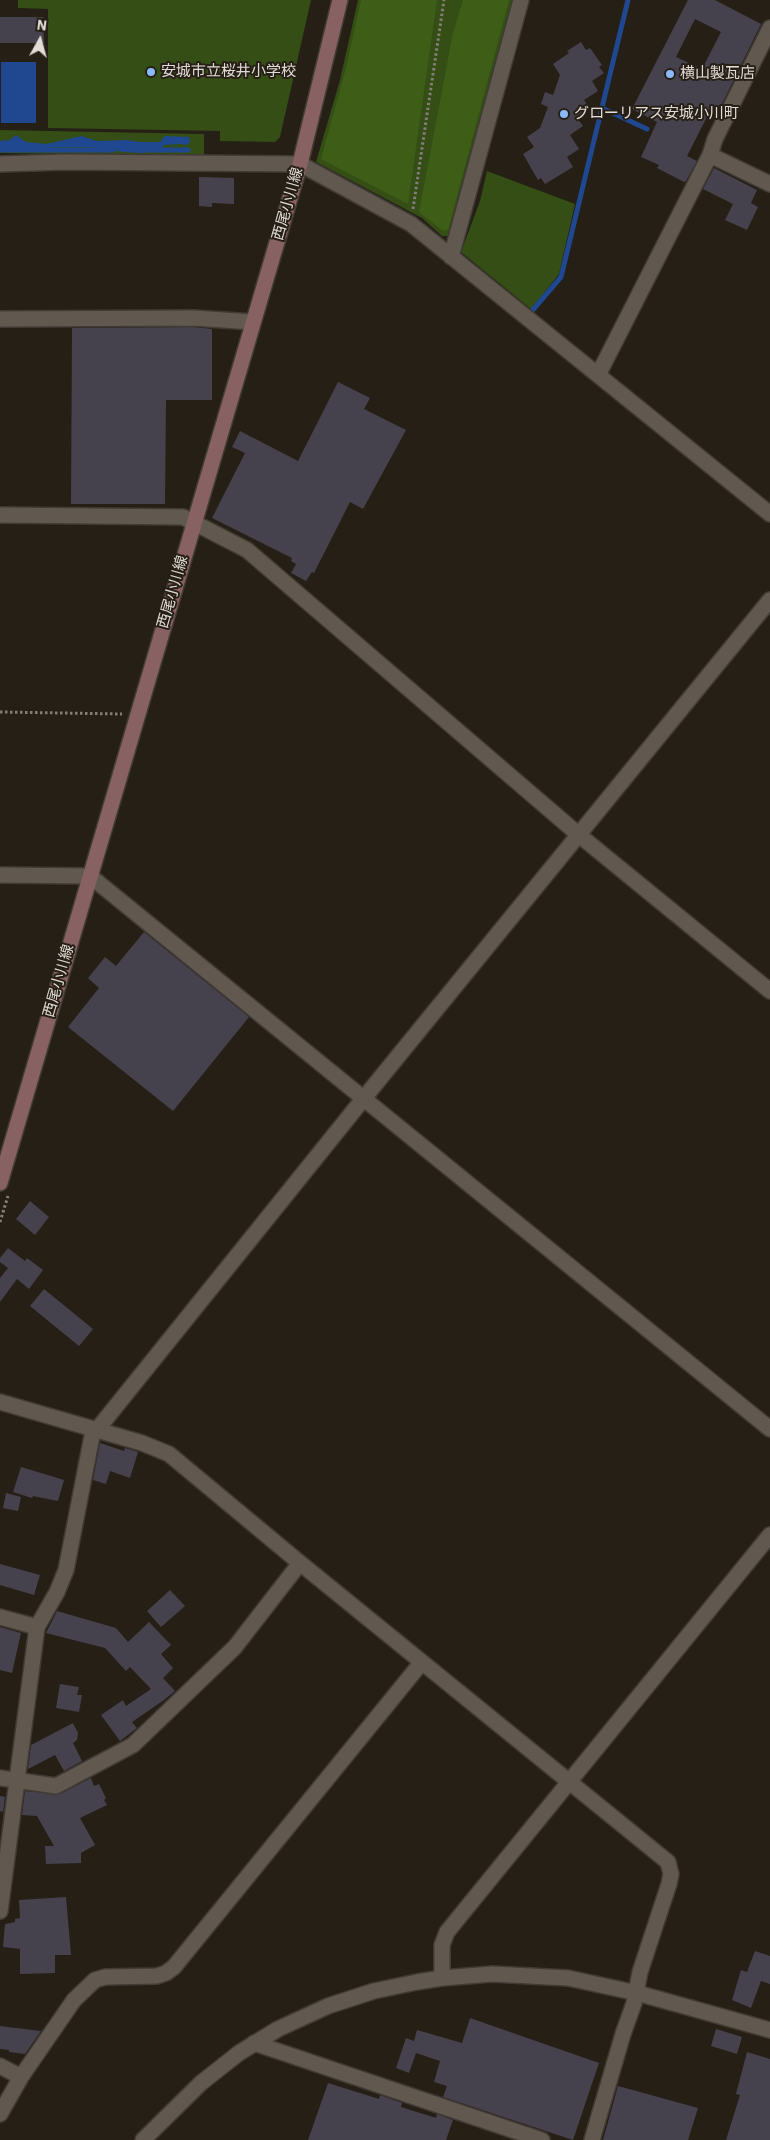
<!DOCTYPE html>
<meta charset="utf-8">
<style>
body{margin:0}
#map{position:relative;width:770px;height:2140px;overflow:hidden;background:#261f16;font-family:"IBM Plex Sans",sans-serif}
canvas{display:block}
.north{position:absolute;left:15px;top:15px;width:50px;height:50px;-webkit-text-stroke:4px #261f16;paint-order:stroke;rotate:7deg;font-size:14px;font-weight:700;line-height:20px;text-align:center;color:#e1dcd6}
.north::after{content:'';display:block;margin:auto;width:18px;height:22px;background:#e1dcd6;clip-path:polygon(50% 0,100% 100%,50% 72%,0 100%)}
</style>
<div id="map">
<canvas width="770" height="2140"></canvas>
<div class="north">N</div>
</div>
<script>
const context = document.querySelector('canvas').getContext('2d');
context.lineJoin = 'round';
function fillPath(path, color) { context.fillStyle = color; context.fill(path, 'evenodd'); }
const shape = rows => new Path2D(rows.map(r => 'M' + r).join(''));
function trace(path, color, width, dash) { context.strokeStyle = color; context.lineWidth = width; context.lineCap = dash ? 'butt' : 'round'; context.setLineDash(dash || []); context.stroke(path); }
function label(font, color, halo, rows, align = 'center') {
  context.font = font + ' "IBM Plex Sans","Noto Sans JP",sans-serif'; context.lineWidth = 4; context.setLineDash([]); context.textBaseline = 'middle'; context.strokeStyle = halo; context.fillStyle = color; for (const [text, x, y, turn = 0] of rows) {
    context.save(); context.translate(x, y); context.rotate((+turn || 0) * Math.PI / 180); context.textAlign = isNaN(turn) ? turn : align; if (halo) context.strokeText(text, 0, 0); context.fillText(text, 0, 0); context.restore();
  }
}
fillPath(shape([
 [18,0,311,0,280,137,275,142,220,141,220,131,48,128,48,9,18,8],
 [358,0,512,0,450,236,442,236,422,218,316,162,340,80],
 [0,130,204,134,204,156,0,153],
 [487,171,575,204,559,274,531,309,461,252,480,201]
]), '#344e15');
fillPath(shape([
 [361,0,437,0,408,204,321,159,346,68],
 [463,0,509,0,448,230,443,231,419,212,453,33]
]), '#3e5e18');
fillPath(shape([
 [1,62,36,62,36,123,1,123],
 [16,135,26,142,47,144,81,136,97,141,127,140,139,142,160,142,165,136,189,137,190,142,187,145,181,144,164,145,161,149,150,148,143,153,124,152,89,147,53,147,46,151,28,148,0,148,0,141,10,140]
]), '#1f4891');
trace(shape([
 [602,108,647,129],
 [0,150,113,150],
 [141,150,188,150],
 [531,312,561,277,628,0]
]), '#1f4891', 5);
fillPath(shape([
 [688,0,715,0,761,24,719,110,712,107,687,156,697,161,686,181,684,182,657,168,659,165,641,157,657,122,632,109],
 [695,19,721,32,702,69,676,57],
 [0,17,43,17,44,43,0,43],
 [581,42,586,50,590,48,602,65,599,67,604,73,592,81,598,91,584,100,590,109,577,118,583,126,570,135,579,149,567,157,573,167,545,184,541,178,538,180,523,154,534,147,527,137,540,128,548,107,541,104,545,92,553,95,560,75,553,64,569,53,567,51],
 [714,168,757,190,751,203,758,207,747,230,725,220,733,204,703,189],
 [199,177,234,178,234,204,212,203,212,207,199,206],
 [194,327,212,329,212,400,166,400,165,504,71,504,72,328],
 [338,382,370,398,364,409,406,430,363,509,350,502,314,573,312,572,306,581,291,573,296,564,291,561,292,558,212,518,245,453,232,447,240,431,298,461],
 [144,932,249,1017,173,1111,68,1027,99,988,88,978,105,957,116,966],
 [30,1201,49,1217,35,1235,16,1219],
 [8,1248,25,1261,27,1258,43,1270,29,1289,17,1279,0,1302,0,1278,8,1268,0,1262,0,1258],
 [44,1289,93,1329,79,1346,30,1306],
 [100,1443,124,1451,125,1448,138,1452,130,1478,110,1471,106,1484,93,1480],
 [21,1467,64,1480,58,1501,33,1496,32,1498,13,1492],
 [6,1493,21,1497,18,1511,3,1508],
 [0,1564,40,1575,34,1595,0,1585],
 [170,1590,185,1606,161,1627,147,1611],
 [57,1611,116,1628,128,1642,149,1622,171,1645,161,1654,173,1668,163,1678,175,1691,164,1700,132,1722,137,1728,120,1741,101,1715,123,1700,126,1706,151,1689,130,1667,126,1671,105,1648,46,1633],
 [0,1627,21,1633,12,1673,0,1670],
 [60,1684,79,1687,77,1695,82,1695,79,1712,56,1708],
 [73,1723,78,1733,77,1740,73,1743,82,1761,64,1771,55,1755,28,1769,31,1745],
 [91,1778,94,1786,99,1784,106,1798,104,1800,107,1805,80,1818,95,1845,81,1853,81,1863,46,1864,45,1846,54,1846,37,1816,22,1815,25,1791,60,1794],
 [0,1796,5,1797,3,1812,0,1811],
 [66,1897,71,1955,55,1955,55,1973,20,1974,20,1949,3,1947,5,1924,11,1923,15,1922,15,1919,20,1918,19,1900],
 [755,1951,770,1956,770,1984,761,1981,751,2008,732,2000,741,1970,747,1972],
 [470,2018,599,2063,573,2140,443,2097,447,2086,434,2082,440,2061,416,2053,409,2073,396,2068,406,2038,414,2041,417,2030,462,2043],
 [0,2026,24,2029,41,2031,25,2054,9,2052,9,2050,0,2049],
 [716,2029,742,2037,737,2054,711,2046],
 [747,2052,770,2059,770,2140,726,2140,740,2095,736,2094],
 [328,2083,379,2099,380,2095,402,2103,401,2107,436,2118,437,2114,453,2120,446,2140,308,2140],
 [618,2086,698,2108,688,2140,603,2140]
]), '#46424d');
const minor = shape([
 [710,155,770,184],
 [0,164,66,162,300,164,411,224,770,514],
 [451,257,521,0],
 [0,319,194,318,253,322],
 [598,375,710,155,715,139,770,28],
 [0,515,183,517,247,550,579,835,770,991],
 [0,875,90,876,770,1429],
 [0,1402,142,1443,169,1454,300,1563,668,1862,671,1874,669,1884,640,1972,634,2003,623,2034,592,2140],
 [0,1617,37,1627],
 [0,1778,56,1786,133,1745,235,1647,300,1563],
 [0,1911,37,1627,57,1592,66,1570,92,1436,364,1098,770,600],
 [442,1978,442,1945,447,1932,770,1535],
 [254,2043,542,2140],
 [0,2066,21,2077],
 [0,2114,21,2077,74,2000,95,1980,105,1977,157,1976,166,1973,174,1967,422,1662]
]);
const tertiary = shape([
 [143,2140,201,2083,239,2053,278,2029,328,2006,374,1991,417,1982,442,1978,492,1974,568,1978,637,1993,770,2030]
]);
const secondary = shape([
 [0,1183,300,164,340,0]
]);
trace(minor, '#413b36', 18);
trace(tertiary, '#413b36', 18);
trace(secondary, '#413b36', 18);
trace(shape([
 [413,209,444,0],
 [0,712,122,714],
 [0,1222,8,1196]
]), '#847e77', 3, [2.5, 2.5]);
trace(minor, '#61594f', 15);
trace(tertiary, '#61594f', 15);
trace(secondary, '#886162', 15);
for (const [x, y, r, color] of [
 [151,72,5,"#8abafc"],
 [670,74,5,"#8abafc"],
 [564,114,5,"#8abafc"]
]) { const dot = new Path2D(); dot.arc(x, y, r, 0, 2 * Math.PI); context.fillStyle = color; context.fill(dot); trace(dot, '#261f16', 2); }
label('15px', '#e1dcd6', '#261f16', [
 ["安城市立桜井小学校",161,72],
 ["横山製瓦店",680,74],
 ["グローリアス安城小川町",574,114]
], 'left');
label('15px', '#e1dcd6', '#261f16', [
 ["西尾小川線",288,204,-74],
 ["西尾小川線",173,592,-74],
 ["西尾小川線",59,981,-74]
]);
</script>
